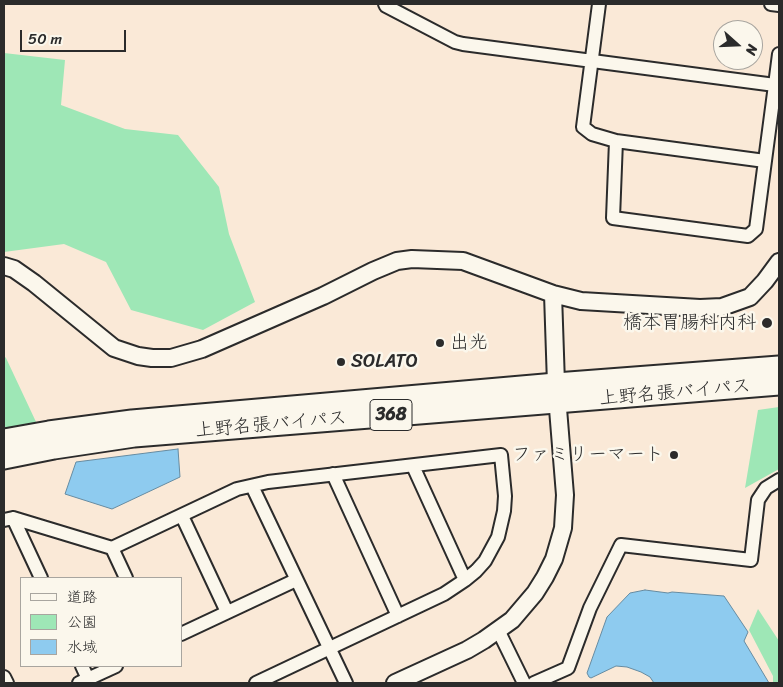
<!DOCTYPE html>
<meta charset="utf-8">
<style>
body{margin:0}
#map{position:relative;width:783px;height:687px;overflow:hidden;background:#fae9d7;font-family:Sriracha,"Klee One",sans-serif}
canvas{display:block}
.frame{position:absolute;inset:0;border:5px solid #2b2b2b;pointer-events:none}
.legend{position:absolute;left:20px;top:577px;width:162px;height:90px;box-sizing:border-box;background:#fbf7ec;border:1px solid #a8a59f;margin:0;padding:6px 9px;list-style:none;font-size:15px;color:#2b2b2b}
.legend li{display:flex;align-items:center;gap:10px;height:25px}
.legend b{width:25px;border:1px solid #a8a59f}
.north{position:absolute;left:713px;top:20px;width:50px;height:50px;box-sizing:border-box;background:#fbf7ec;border:1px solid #a8a59f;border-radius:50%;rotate:110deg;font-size:14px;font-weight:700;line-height:20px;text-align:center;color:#2b2b2b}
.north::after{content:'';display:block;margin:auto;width:18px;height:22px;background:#2b2b2b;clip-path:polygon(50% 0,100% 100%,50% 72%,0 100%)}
.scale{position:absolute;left:20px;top:30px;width:106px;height:22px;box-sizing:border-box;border:2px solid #2b2b2b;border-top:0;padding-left:6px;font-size:15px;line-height:18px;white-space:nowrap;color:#2b2b2b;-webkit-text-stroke:4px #fbf7ec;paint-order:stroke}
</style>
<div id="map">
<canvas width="783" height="687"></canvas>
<div class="frame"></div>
<ul class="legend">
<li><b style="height:6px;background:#fbf7ec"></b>道路</li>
<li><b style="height:14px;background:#9ee7b6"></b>公園</li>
<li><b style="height:14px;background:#8ecbef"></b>水域</li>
</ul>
<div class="north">N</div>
<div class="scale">50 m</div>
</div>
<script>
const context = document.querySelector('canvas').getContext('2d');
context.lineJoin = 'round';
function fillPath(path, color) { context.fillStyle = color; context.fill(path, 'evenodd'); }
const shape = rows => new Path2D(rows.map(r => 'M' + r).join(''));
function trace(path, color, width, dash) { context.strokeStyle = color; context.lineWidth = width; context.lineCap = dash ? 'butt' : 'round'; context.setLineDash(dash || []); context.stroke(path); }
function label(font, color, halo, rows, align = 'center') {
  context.font = font + ' Sriracha,"Klee One",sans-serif'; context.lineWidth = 5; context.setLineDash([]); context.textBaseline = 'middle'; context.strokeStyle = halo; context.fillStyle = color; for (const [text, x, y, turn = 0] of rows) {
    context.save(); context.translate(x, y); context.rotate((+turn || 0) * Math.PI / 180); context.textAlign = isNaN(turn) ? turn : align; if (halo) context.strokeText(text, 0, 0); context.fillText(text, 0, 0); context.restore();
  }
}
fillPath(shape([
 [4,53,65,60,61,105,125,129,178,135,219,187,229,234,255,302,203,330,131,310,106,262,64,244,4,252],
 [4,356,6,358,37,424,4,430],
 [779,407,779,469,745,488,758,410],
 [758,609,779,641,779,683,773,683,773,676,749,630]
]), '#9ee7b6');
const water = shape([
 [178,449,180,477,112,509,65,494,76,462,178,449],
 [645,590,668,593,672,592,724,596,748,632,744,641,769,683,654,683,650,677,641,672,627,667,616,666,591,678,589,677,587,673,607,617,630,593,645,590]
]);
fillPath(water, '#8ecbef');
trace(water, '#668ba1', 1);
const minor = shape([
 [385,4,386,6,455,42,463,44,775,85,779,54],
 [599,4,583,127,592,134,616,141,613,218,748,236,756,229,775,85],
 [771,4,779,5],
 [616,141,765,161],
 [413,466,465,580],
 [333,474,398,616],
 [252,486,346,683],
 [182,516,227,612],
 [13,518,41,578],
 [4,520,13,518,112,548,237,489,268,482,501,455,505,496,504,511,498,537,485,561,476,571,465,580,444,594,256,683],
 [112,548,126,578],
 [498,630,524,683],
 [181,634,296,580],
 [82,666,88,679],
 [4,677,7,683],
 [79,683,116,666],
 [534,683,568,668,590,608,621,545,751,560,758,500,766,488,779,480]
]);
const tertiary = shape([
 [4,266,14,269,34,283,114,348,138,356,152,358,171,358,202,349,323,296,373,271,397,261,412,259,463,261,553,294,581,301,700,308,722,307,750,297,765,281,779,262],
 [395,683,467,650,484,640,512,620,535,593,545,577,554,559,563,528,565,495,556,384,553,294]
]);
const trunk = shape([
 [4,440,49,432,132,421,556,384,779,367],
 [4,458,54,448,134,436,779,384]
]);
trace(minor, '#2b2b2b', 16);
trace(tertiary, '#2b2b2b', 20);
trace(trunk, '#2b2b2b', 25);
trace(minor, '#fbf7ec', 12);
trace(tertiary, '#fbf7ec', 16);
trace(trunk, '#fbf7ec', 21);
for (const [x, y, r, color] of [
 [767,323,6,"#2b2b2b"],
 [440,343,5,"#2b2b2b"],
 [341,362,5,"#2b2b2b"],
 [674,455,5,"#2b2b2b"]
]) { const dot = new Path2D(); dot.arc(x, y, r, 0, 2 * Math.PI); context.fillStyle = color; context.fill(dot); trace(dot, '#fbf7ec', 2); }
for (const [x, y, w] of [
 [391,415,42]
]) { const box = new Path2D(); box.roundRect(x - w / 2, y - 15.5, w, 31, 4); context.fillStyle = '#fbf7ec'; context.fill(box); trace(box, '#2b2b2b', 1); }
label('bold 18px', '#2b2b2b', null, [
 ["368",391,415]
]);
label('19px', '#2b2b2b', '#fbf7ec', [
 ["橋本胃腸科内科",756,323],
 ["出光",450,343,"left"],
 ["SOLATO",351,362,"left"],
 ["ファミリーマート",664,455]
], 'right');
label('19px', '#2b2b2b', '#fbf7ec', [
 ["上野名張バイパス",675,393,-5],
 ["上野名張バイパス",271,425,-5]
]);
</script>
